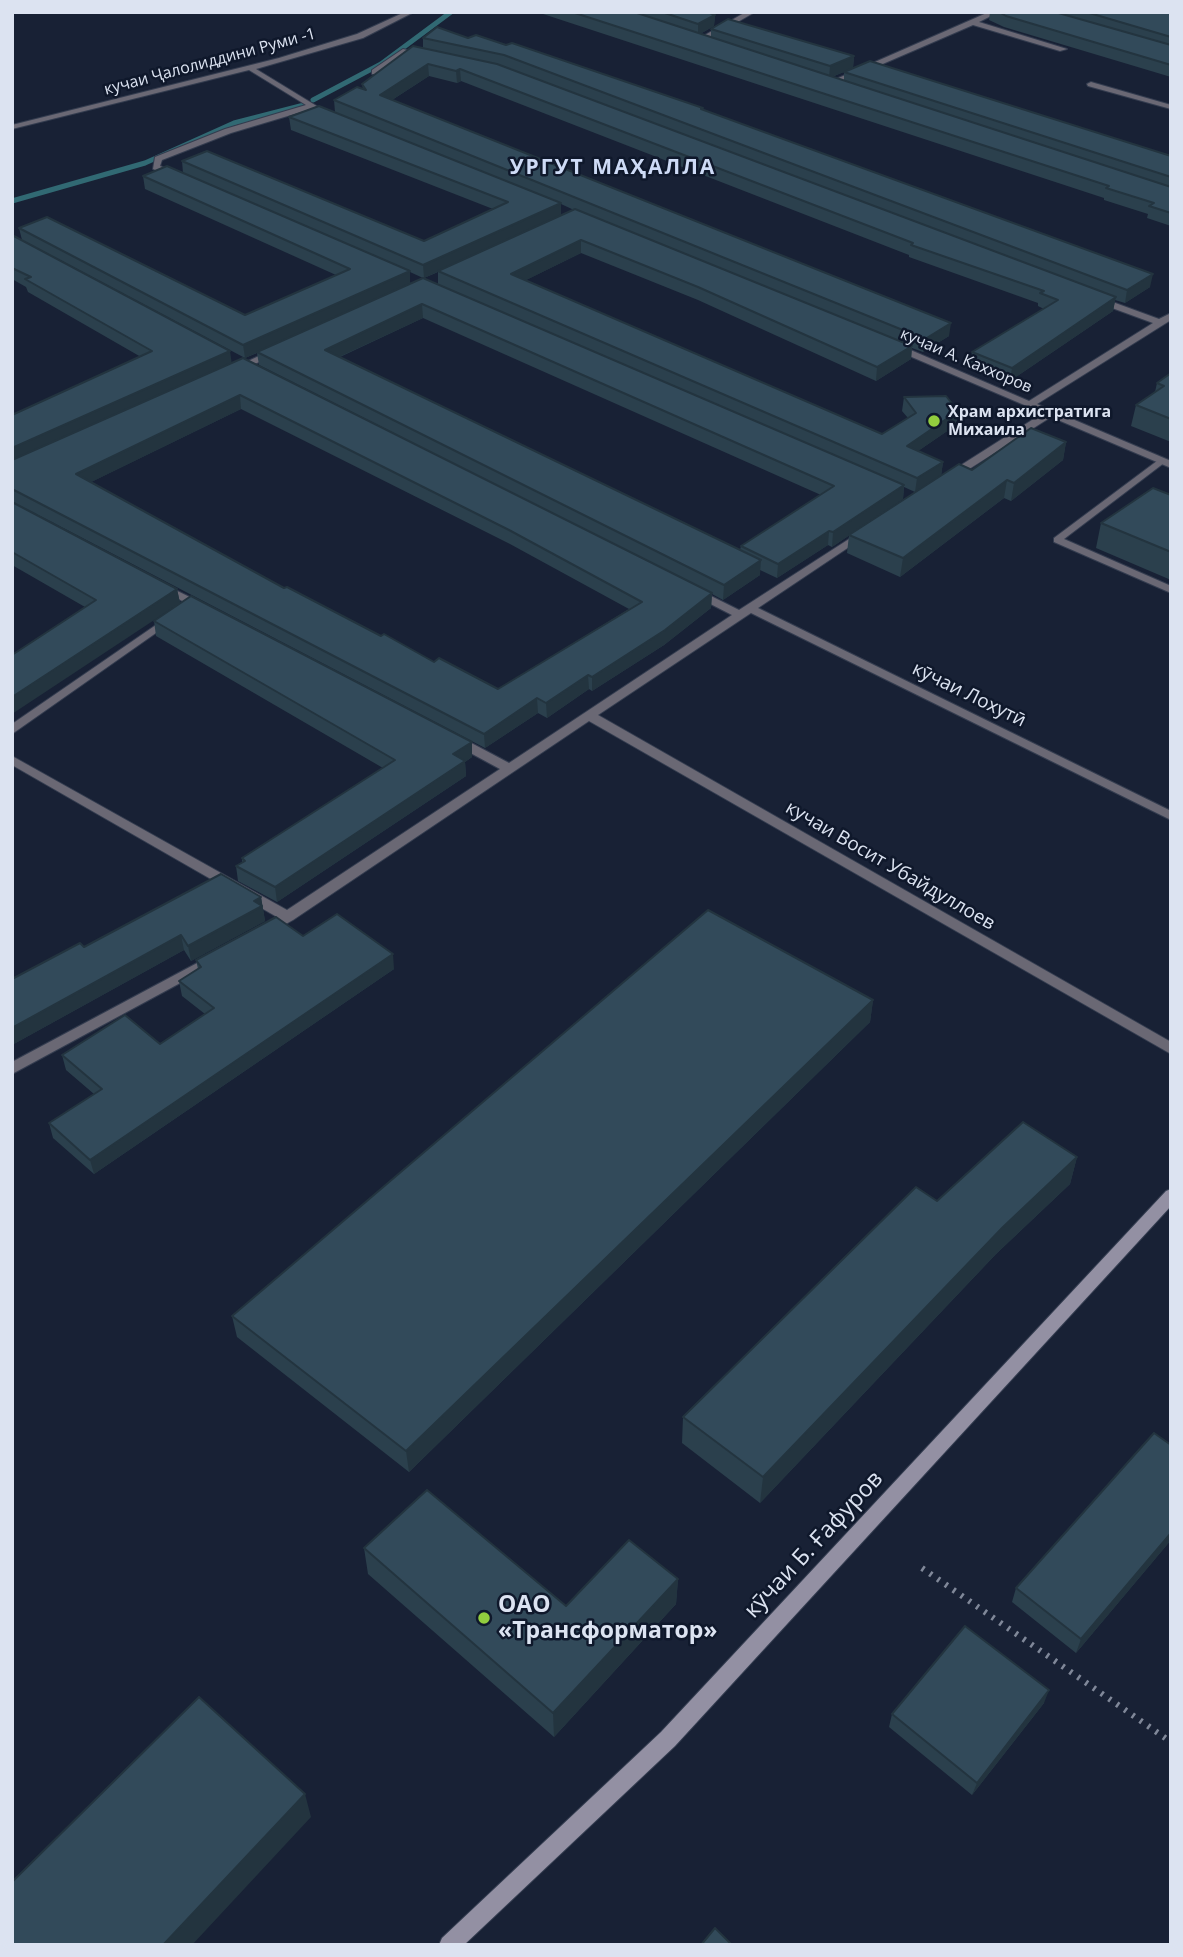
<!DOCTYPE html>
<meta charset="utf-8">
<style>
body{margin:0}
#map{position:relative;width:1183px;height:1957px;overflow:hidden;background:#182135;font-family:"Open Sans",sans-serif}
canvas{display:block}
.frame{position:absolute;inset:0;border:14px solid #dce3f1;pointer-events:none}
</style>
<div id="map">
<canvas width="1183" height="1957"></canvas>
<div class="frame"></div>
</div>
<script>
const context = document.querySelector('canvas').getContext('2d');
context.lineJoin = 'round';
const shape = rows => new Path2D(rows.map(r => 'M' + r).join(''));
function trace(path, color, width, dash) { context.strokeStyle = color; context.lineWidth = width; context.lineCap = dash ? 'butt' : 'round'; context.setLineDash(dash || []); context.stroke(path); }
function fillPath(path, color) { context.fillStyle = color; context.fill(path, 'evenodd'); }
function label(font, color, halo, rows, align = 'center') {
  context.font = font + ' "Open Sans",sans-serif'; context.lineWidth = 5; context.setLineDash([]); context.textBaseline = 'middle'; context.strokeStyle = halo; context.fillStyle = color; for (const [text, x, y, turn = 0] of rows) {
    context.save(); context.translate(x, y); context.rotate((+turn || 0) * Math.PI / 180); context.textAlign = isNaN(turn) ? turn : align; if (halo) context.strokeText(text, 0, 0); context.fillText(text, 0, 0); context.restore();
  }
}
trace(shape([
 [313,100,381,64,451,12],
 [12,201,145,163,234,123,304,105]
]), '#316973', 5);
const lane = shape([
 [1161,458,1165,461,1164,463,1064,539,1171,586,1171,593,1054,542,1054,538,1161,458]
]);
const street = shape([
 [405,12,414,12,363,38,256,69,333,116,326,118,311,109,231,133,162,160,160,166,180,174,180,178,174,178,153,169,155,157,225,129,306,105,249,70,12,129,12,125,279,58,357,34,405,12],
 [746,12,755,12,703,42,696,40,746,12],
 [989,12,999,12,979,22,1067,49,1060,51,973,25,834,85,827,83,989,12],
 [403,49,423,54,419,56,407,53,378,74,372,74,372,70,403,49],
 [1091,82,1171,105,1171,109,1088,86,1087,84,1091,82],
 [1093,297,1099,297,1159,319,1171,313,1171,320,1037,404,1171,461,1171,468,1051,417,955,478,947,478,947,474,1043,413,893,349,893,345,899,345,1029,401,1153,323,1093,301,1093,297],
 [276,348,281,351,279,353,237,372,229,370,276,348],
 [863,530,868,533,867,535,758,608,1171,811,1171,820,751,613,598,715,1171,1042,1171,1054,589,721,293,920,268,934,261,929,277,917,12,765,12,756,287,910,500,769,452,743,450,740,452,737,460,737,509,763,732,615,691,594,691,590,699,590,739,610,863,530],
 [161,583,206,605,208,607,202,610,198,609,157,588,155,586,161,583],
 [169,616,173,617,173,621,12,734,12,724,169,616],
 [214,954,221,959,219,962,12,1074,12,1062,214,954]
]);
const secondary = shape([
 [1171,1189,1171,1206,675,1746,464,1945,439,1945,442,1938,661,1732,1166,1191,1171,1189]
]);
trace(lane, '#333c4f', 2);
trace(street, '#333c4f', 2);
trace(secondary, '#333c4f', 2);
trace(shape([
 [922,1568,1171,1742]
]), '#808899', 6, [2.5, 7]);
fillPath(lane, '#6a6874');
fillPath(street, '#6a6874');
fillPath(secondary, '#9390a3');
fillPath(shape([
 [537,12,707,12,715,15,714,26,700,34,711,37,711,29,854,56,853,68,832,77,844,81,844,72,1171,156,1171,226,1147,218,1148,214,1104,200,1104,198],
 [990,12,1171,12,1171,77,1004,27,989,20],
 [423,38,468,38,506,45,703,108,703,110,1150,287,1125,303,1115,300,1113,311,1010,381,970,366,972,352,1044,309,1038,306,1038,303,909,257,909,255,461,81,457,83,429,76,392,100,949,336,923,352,912,348,911,359,876,381,698,300,581,253,526,280,882,434,908,418,902,411,904,397,958,411,956,425,918,451,943,462,941,476,915,492,904,487,903,499,832,547,828,545,777,578,760,570,760,575,723,600,712,594,711,608,664,645,592,691,589,689,547,718,538,713,485,748,23,507,177,589,180,603,472,757,465,762,466,776,277,902,238,881,236,866,242,862,242,858,383,768,156,636,154,621,174,607,85,607,12,565,12,415,141,357,28,292,26,287,12,279,12,235,232,363,601,538,259,365,257,353,245,358,22,240,19,228,245,315,336,275,145,189,143,176,183,173,182,161,424,241,493,209,291,130,289,117,335,112,334,100,363,89,362,84,423,48],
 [561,204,574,210,561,215],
 [410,272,423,278,410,283],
 [438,272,438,284,424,278],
 [423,318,821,495,741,546,740,550,340,357],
 [241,409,510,544,629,609,498,689,434,662,284,588,91,482],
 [1171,373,1171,442,1131,426,1136,405,1155,392,1157,383],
 [1066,442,1063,460,1011,501,1004,498,900,577,847,553,849,535,972,470],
 [1171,495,1171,580,1096,548,1101,523],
 [261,897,265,921,191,961,184,950,12,1045,12,979],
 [303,936,394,969,94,1174,53,1138,49,1123,94,1094,66,1070,62,1055,160,1044,205,1014,182,996,179,981,198,969,196,960],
 [873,1000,870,1022,409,1472,237,1337,232,1316],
 [1077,1157,1070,1184,996,1254,760,1503,682,1443,683,1417,937,1201],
 [1171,1445,1171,1540,1076,1653,1012,1602,1016,1588],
 [364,1548,566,1606,678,1579,676,1604,554,1737,368,1574],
 [1044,1703,972,1795,889,1727,892,1714]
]), '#2b404d');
fillPath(shape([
 [715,15,714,26,698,35,698,24],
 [854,56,853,68,829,78,830,66],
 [428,64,429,76,381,107,380,95],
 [460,69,461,81,457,83,456,71],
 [561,203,561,216,424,278,423,265],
 [581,240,581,253,512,287,511,274],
 [410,271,410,284,245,358,243,345],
 [1153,274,1150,287,1125,303,1127,290],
 [1116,297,1113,311,1010,381,1012,368],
 [422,304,423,318,326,363,325,350],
 [951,323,949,336,923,352,925,339],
 [912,346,911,359,876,381,877,367],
 [230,351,232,365,12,463,12,448],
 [240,395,241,409,79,488,76,474],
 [958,411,956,425,905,460,907,446],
 [1066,442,1063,460,1011,501,1014,483],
 [943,462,941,476,915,492,917,478],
 [1007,480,1004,498,900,577,903,558],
 [904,485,903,499,832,547,833,532],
 [829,531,828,545,777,578,778,564],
 [761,560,760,575,723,600,724,585],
 [177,589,180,603,12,714,12,697],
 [712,593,711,608,664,645,592,691,592,677],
 [588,675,589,689,547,718,546,703],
 [537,698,538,713,485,748,484,734],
 [472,742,472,757,465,762,466,776,277,902,275,887,453,754],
 [261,897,265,921,191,961,188,946],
 [181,935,184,950,12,1045,12,1028],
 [393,954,394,969,94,1174,90,1160],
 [873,1000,870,1022,409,1472,406,1451],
 [1077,1157,1070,1184,996,1254,760,1503,763,1477,1003,1227],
 [1171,1533,1171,1540,1076,1653,1081,1639],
 [678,1579,676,1604,554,1737,553,1713],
 [1049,1690,1044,1703,972,1795,977,1783],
 [305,1794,311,1817,192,1945,163,1945]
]), '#23343f');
const building = shape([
 [572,12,634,12,1171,187,1171,213,1149,206,1154,203,1106,188,1109,186,572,12],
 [662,12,707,12,715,15,698,24,662,12],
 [999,12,1055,12,1171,45,1171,65,1006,16,999,12],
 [1086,12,1171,12,1171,37,1086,12],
 [728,19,854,56,830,66,711,29,728,19],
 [437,27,468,38,476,35,506,45,512,43,703,108,701,109,1153,274,1127,290,504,55,423,38,437,27],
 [413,46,497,64,1116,297,1012,368,972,352,1058,300,1040,293,1044,291,911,245,913,243,460,69,456,71,428,64,380,95,951,323,925,339,334,100,357,87,366,90,362,84,413,46],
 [870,61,1171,156,1171,177,844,72,870,61],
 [319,106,561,203,423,265,182,161,207,151,424,241,508,202,289,117,319,106],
 [167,166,410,271,243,345,19,228,47,217,245,315,350,269,143,176,167,166],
 [575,209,912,346,877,367,698,287,581,240,511,274,882,434,916,413,904,397,946,396,958,411,907,446,943,462,917,478,438,271,575,209],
 [12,235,230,351,12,448,12,415,152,351,25,279,31,277,12,268,12,235],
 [423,278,904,485,833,532,829,531,778,564,741,546,834,486,422,304,325,350,761,560,724,585,257,352,423,278],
 [243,358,712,593,665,630,592,677,588,675,546,703,537,698,484,734,12,489,12,460,243,358],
 [240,395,509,530,642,602,498,689,439,658,434,662,384,634,381,636,287,587,284,588,76,474,240,395],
 [1171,373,1171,419,1136,405,1164,386,1157,383,1171,373],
 [1031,428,1066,442,1014,483,1007,480,903,558,849,535,959,464,972,470,1031,428],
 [1153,488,1171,495,1171,552,1101,523,1153,488],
 [12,502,177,589,12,697,12,655,96,600,12,552,12,502],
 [191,596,472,742,453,754,465,761,275,887,236,866,245,861,242,858,395,760,154,621,191,596],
 [221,874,261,897,254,901,262,906,188,946,181,935,12,1028,12,979,80,943,84,947,221,874],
 [708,910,873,1000,406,1451,232,1316,708,910],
 [337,914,393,954,90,1160,49,1123,102,1089,62,1055,125,1015,160,1044,214,1008,179,981,201,967,196,960,276,917,303,936,337,914],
 [1023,1122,1077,1157,1003,1227,763,1477,683,1417,916,1187,937,1201,1023,1122],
 [1154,1433,1171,1445,1171,1533,1081,1639,1016,1588,1154,1433],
 [427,1490,566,1606,629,1540,678,1579,553,1713,364,1548,427,1490],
 [965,1626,1049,1690,977,1783,892,1714,965,1626],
 [199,1697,305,1794,163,1945,12,1945,12,1882,199,1697],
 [715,1928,732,1945,701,1945,715,1928]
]);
fillPath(building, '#324a5a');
trace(building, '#23343f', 2);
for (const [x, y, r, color] of [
 [934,421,7,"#92cd3e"],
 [484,1618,7,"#92cd3e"]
]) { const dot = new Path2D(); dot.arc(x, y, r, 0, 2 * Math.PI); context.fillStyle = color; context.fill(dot); trace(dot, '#0f182b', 2.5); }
label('16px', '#dce3f1', '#0f182b', [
 ["кучаи Ҷалолиддини Руми -1",210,62,-15],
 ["кучаи А. Каххоров",966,361,23]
]);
label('bold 16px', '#dce3f1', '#0f182b', [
 ["Храм архистратига",948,412],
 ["Михаила",948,430]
], 'left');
label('19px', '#dce3f1', '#0f182b', [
 ["кӯчаи Лохутӣ",969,695,26],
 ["кучаи Восит Убайдуллоев",890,866,30]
]);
context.letterSpacing = '2px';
label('bold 21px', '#cedbf6', '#0f182b', [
 ["УРГУТ МАҲАЛЛА",613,168]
]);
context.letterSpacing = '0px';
label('23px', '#dce3f1', '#0f182b', [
 ["кӯчаи Б. Ғафуров",814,1545,-47]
]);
label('bold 23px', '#dce3f1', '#0f182b', [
 ["ОАО",498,1605],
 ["«Трансформатор»",498,1631]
], 'left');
</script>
